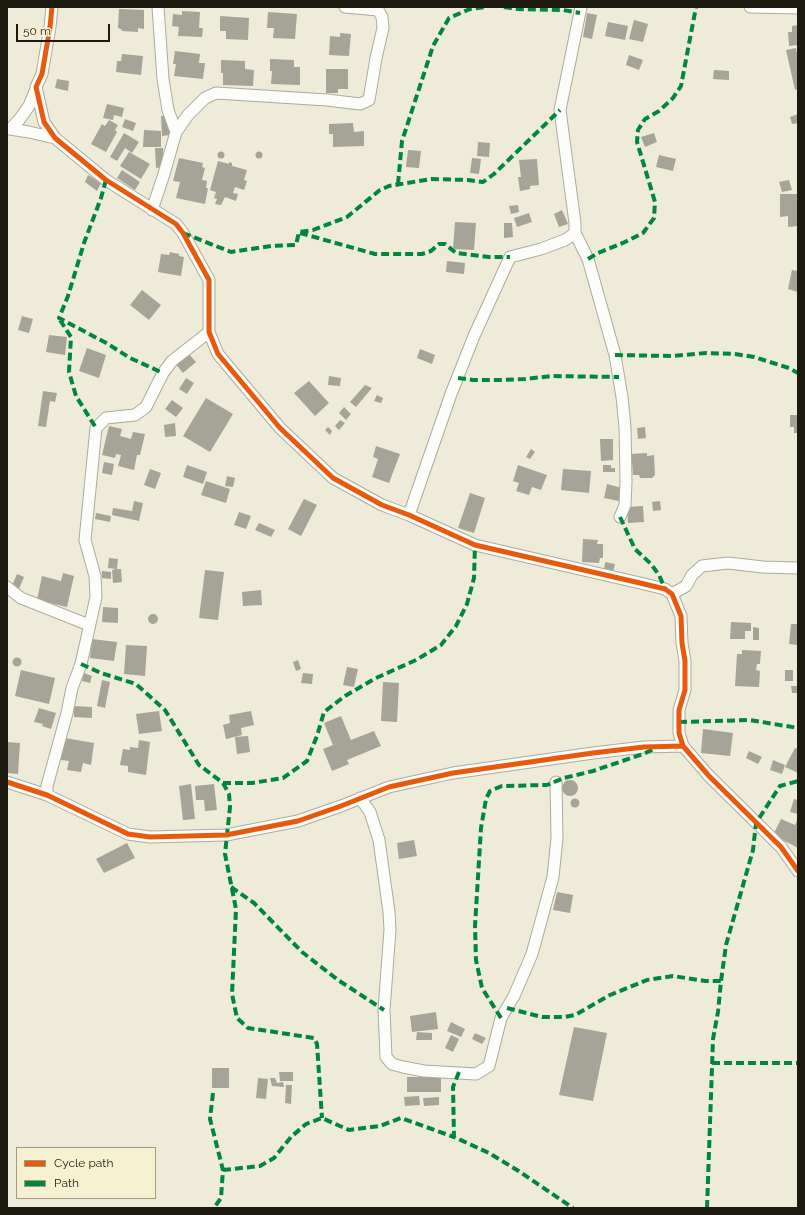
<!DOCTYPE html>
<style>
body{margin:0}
#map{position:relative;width:805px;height:1215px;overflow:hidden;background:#eeebd9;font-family:Raleway,sans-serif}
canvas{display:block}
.frame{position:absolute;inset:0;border:8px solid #1c1a0e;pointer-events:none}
.legend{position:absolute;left:16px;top:1147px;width:140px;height:52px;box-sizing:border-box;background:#f6f1d1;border:1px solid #9f9b83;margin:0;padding:5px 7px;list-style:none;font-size:12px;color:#1c1a0e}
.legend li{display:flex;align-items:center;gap:8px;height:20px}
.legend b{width:20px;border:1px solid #9f9b83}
.scale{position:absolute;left:16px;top:24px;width:94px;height:18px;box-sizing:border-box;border:2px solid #1c1a0e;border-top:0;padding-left:5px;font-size:12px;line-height:14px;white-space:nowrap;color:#1c1a0e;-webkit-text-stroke:3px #f6f1d1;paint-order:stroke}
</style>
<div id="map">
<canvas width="805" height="1215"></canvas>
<div class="frame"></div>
<ul class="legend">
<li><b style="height:5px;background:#e8590c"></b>Cycle path</li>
<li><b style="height:5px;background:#00873e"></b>Path</li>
</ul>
<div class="scale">50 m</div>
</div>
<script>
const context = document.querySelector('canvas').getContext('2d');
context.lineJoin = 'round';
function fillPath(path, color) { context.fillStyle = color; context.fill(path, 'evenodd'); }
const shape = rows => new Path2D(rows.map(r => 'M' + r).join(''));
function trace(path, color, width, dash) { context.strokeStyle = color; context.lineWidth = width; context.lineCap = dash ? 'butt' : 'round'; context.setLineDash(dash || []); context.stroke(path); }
fillPath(shape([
 [119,9,144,10,144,29,138,28,138,32,122,31,121,29,118,28],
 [182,11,200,12,199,28,203,28,202,37,178,36,179,27,172,26,173,14,182,15],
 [268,12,297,14,295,39,273,38,274,28,267,28],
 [587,13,597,15,592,39,583,37],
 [220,16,249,18,248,40,226,39,226,31,220,31],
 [634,20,648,24,643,42,629,39],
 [608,22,628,26,625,40,605,36],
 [798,25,798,45,789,46,788,32,792,32,792,26],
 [340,33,351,34,349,56,329,55,330,36,340,37],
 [796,48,798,59,798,89,795,90,786,50],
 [175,51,200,54,199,63,205,63,203,79,174,76,176,64,173,64],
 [122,54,143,56,141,75,116,72,117,61,121,61],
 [629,55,643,60,639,70,626,65],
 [270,59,294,60,294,67,300,67,300,85,271,84,272,71,270,71],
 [221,60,245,61,245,69,254,70,253,86,223,85,223,73,221,73],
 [326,69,348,69,348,89,338,89,338,93,326,93],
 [714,70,729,71,729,80,713,79],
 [57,79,69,81,68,91,55,88],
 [107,104,124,108,122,117,114,115,113,120,103,118],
 [798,114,798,123,792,124,790,117],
 [169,115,170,135,162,136,161,116],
 [125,119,136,123,133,131,122,127],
 [109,120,118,125,115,130,117,132,106,152,91,144,102,124,105,126],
 [353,123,354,132,364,131,364,146,333,147,333,134,329,134,329,124],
 [144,130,161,131,161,147,143,147],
 [124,133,139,142,132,153,125,148,117,161,110,157],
 [654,133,657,142,645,147,641,137],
 [478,142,490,143,489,157,477,156],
 [155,148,163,148,164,167,156,168],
 [408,150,421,151,419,168,406,167],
 '255.5 155a3.5 3.5 0 1 1 7 0a3.5 3.5 0 1 1-7 0Z',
 '217.5 155a3.5 3.5 0 1 1 7 0a3.5 3.5 0 1 1-7 0Z',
 [129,152,150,164,141,179,120,166],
 [659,155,676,159,673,171,656,167],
 [179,158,203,163,202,167,205,168,202,180,207,181,206,188,208,188,205,204,176,198,180,182,173,181],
 [472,158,481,159,479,174,470,173],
 [537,159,539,185,530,186,530,189,520,191,518,177,521,177,519,160],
 [218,161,229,164,229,162,232,163,232,166,247,170,244,180,247,181,244,190,235,187,233,193,238,194,236,201,225,197,221,205,215,204,217,199,214,198,216,192,210,190],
 [122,170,140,182,135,190,117,178],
 [88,175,101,183,97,191,85,182],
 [789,180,792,190,782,192,779,182],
 [780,194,798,194,798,226,788,227,788,216,780,217],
 [518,205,519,212,511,214,509,206],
 [562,210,568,224,559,227,554,214],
 [529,213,532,222,517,227,514,218],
 [455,222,476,223,474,250,453,249],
 [504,223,512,223,513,237,504,238],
 [170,252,179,254,179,256,184,257,181,276,158,272,161,254,169,255],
 [447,261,465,263,464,274,446,272],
 [792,270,798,271,798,292,788,289],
 [142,290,161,305,149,320,130,305],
 [22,316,33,319,29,333,18,330],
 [49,335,67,337,65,355,46,352],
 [87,348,106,355,99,378,79,371],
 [420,349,435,355,432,364,417,358],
 [188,353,196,362,183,373,175,363],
 [329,376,341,378,340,386,328,385],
 [186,378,194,383,187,394,179,389],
 [309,381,329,403,315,416,294,393],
 [365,385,372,388,356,407,350,402],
 [43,391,57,393,55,402,50,401,46,427,38,426],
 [377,395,383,398,381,403,374,401],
 [206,398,233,414,210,452,183,436],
 [172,400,183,408,176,417,165,409],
 [344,407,351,414,346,420,339,413],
 [790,415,798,415,798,433,794,433,794,427,790,427],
 [340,420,345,423,339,430,335,426],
 [175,423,176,436,165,437,164,425],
 [109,426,122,429,120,436,131,439,133,432,145,434,140,455,137,455,134,470,118,466,121,455,116,454,115,458,102,455],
 [328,427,332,431,330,435,325,430],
 [645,427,646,438,638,439,637,428],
 [600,439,613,439,613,460,601,461],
 [376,446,400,454,389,483,372,477,378,459,373,457],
 [531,449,535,452,530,459,526,457],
 [647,453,647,456,654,455,655,475,652,478,640,478,639,475,633,475,632,461,631,461,630,454],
 [104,462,114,464,112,475,102,473],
 [187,465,207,472,203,484,183,477],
 [518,465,547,475,541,490,532,487,529,495,516,491,519,483,513,481],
 [603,465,611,465,611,468,615,468,615,472,603,472],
 [150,469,161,473,155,489,144,485],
 [563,469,591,471,589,493,561,490],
 [227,476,235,478,233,487,225,486],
 [206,481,230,489,226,503,201,495],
 [607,484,622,488,619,501,604,498],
 [470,493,485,498,474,533,458,528],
 [304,499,317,505,301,536,288,529],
 [134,501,143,503,139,521,112,515,113,508,132,511],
 [660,501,661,510,653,511,652,502],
 [643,506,644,522,628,523,627,507],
 [239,512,251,516,246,529,234,525],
 [96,513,111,516,110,522,95,519],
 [259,523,275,530,271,537,255,530],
 [583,539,598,540,597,544,603,544,603,558,600,558,599,563,582,562],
 [109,558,118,559,117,569,121,569,122,582,113,583,112,570,116,569,108,568],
 [605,562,615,564,613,572,604,571],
 [205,570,224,572,218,620,199,618],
 [102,571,111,572,111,579,102,578],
 [63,573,74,576,67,607,37,600,42,576,61,581],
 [17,574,24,577,18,591,11,588],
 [261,590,262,605,243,606,242,592],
 [103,607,118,608,118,623,102,622],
 '148 619a5 5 0 1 1 10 0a5 5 0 1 1-10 0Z',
 [731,622,751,623,751,631,745,631,745,639,730,639],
 [791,624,798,624,797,645,789,644],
 [753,627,759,628,759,640,753,640],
 [92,639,117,642,114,661,90,658],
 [126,645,147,646,145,676,124,674],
 [742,650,761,651,760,664,757,664,756,670,760,671,759,687,735,686,737,654,742,654],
 '12.5 662a4.5 4.5 0 1 1 9 0a4.5 4.5 0 1 1-9 0Z',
 [298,660,301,669,296,671,293,662],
 [347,667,358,669,354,687,343,685],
 [21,670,55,678,49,704,15,696],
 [785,670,793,670,793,681,785,681],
 [84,673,92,676,90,683,82,681],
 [303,673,313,674,312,684,301,683],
 [102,680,110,682,105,708,97,706],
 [383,682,399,683,397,722,381,721],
 [791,686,797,686,798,693,792,693],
 [74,706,92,707,92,718,74,717],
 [39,708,56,713,51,729,42,726,43,724,34,722],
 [159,711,162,731,139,734,136,714],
 [251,711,254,725,241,728,242,735,226,739,223,725,230,723,229,715],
 [341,716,351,740,374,731,381,746,347,760,349,764,332,771,323,749,333,745,324,723],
 [703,729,733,733,730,756,701,753],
 [248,736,250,752,237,754,235,737],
 [65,738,94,743,91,765,83,763,81,772,67,770,69,761,61,760],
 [139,740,150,742,146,775,128,772,128,766,120,765,123,749,130,750,130,747,138,748],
 [7,742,20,743,18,774,7,773],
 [795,748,798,749,798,773,785,767],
 [749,751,762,757,758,764,746,758],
 [773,760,785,765,782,774,770,770],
 '562 788a8 8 0 1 1 16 0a8 8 0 1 1-16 0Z',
 [191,784,195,819,183,820,179,786],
 [214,784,217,810,205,811,204,800,196,800,195,786],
 '570.5 803a4.5 4.5 0 1 1 9 0a4.5 4.5 0 1 1-9 0Z',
 [794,799,798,800,798,814,790,812],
 [798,818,798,848,773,835,781,819,795,825],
 [414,840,417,856,399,859,397,843],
 [127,843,135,858,104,873,96,859],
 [557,892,573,895,570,913,553,910],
 [436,1012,438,1029,412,1032,410,1016],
 [451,1022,465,1029,461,1037,447,1031],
 [574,1027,607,1033,593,1101,559,1095],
 [417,1032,432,1033,432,1040,416,1040],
 [475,1033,486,1038,482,1044,472,1039],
 [451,1035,459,1039,453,1052,445,1048],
 [212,1068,229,1068,229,1088,212,1088],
 [279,1072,293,1072,293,1081,280,1081],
 [407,1077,441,1077,441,1092,407,1092],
 [258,1078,268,1079,266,1099,256,1098],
 [270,1078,275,1078,277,1083,283,1082,284,1087,272,1086],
 [286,1085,292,1085,291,1104,285,1103],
 [419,1096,420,1105,405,1106,404,1097],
 [439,1097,439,1105,424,1106,423,1098]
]), '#a6a496');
const street = shape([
 [52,7,50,27,42,74,36,87,44,122,55,138,106,180,176,224,183,233,209,280,209,332,218,354,280,428,333,478,382,505,409,515,475,545,640,583,665,589,672,594,681,616,682,643,685,661,685,690,679,710,679,733,683,746,709,776,781,847,798,871],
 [158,7,163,79,168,110,176,132],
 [750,7,798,8],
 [7,129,10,129,19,120,29,106,36,89],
 [10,129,29,132,55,138],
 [152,210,164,174,176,132,188,115,205,98,216,93,327,100,360,104,369,100,376,58,383,28,382,17,378,10,345,7],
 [575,233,588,259,615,355,622,397,625,427,626,482,625,505,620,517],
 [409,515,451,394,474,336,510,257,541,249,565,240,575,233,575,223,560,110,581,7],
 [7,587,21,598,89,625],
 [672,594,686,586,692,575,702,566,728,563,763,567,798,568],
 [7,782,47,795,128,834,150,837,226,835,298,821,341,806,389,787,453,773,593,753,644,747,683,746],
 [47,795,47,786,67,713,72,688,81,664,96,597,95,576,85,540,96,428,106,418,135,415,146,407,163,373,172,361,209,332],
 [360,798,370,812,379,840,389,912,390,930,384,1010,386,1057,392,1064,403,1067,424,1071,476,1074,489,1066,501,1018,514,996,532,954,553,877,557,838,556,782]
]);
trace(street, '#adab9d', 13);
trace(street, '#fcfcf9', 11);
trace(shape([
 [504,7,517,9,563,10,580,13],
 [106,180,101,198,84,243,68,296,59,318,108,344,130,358,163,373],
 [398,184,402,141,433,46,449,18,470,9,485,7],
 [183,233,231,252,271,246,296,245,299,232,313,230,347,217,380,190,389,186,431,179,468,180,483,182,494,174,560,110],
 [300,233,375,254,422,254,431,251,439,244,445,244,456,253,489,257,510,257],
 [588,259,598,253,625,242,643,233,654,218,655,202,637,142,638,130,645,119,659,111,673,98,681,86,696,7],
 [60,320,71,337,69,372,76,396,96,428],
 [615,355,672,356,706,353,735,354,754,357,789,368,798,373],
 [458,378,473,380,500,380,525,379,552,376,619,377],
 [620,517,635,549,651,564,659,575,665,589],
 [81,664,101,673,136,684,165,710,199,765,223,783,229,794,230,807,225,854,236,909,232,994,237,1018,248,1028,314,1038,317,1044,322,1118],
 [679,722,750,720,798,728],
 [223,783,252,783,283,778,307,761,317,736,324,712,345,696,376,678,416,660,441,645,456,626,467,604,474,578,475,545],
 [231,887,254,903,302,952,338,980,384,1010],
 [507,1008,542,1017,564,1017,575,1015,610,995,647,980,673,976,705,981,721,981],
 [501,1018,482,988,476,960,475,926,481,828,486,799,490,791,502,786,547,785,564,778,593,771,643,754,654,749],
 [712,1063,798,1063],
 [459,1072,453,1087,454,1137,489,1153,517,1170,573,1208],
 [213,1093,210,1119,223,1170,221,1198,214,1208],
 [223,1170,260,1166,274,1158,291,1137,306,1124,322,1118,349,1130,380,1126,401,1118,454,1137],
 [707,1208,713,1039,718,1012,721,981,726,945,753,850,756,823,780,786,798,781]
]), '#00873e', 4, [8, 4]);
trace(shape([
 [52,7,50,27,42,74,36,87,44,122,55,138,106,180,176,224,183,233,209,280,209,332,218,354,280,428,333,478,382,505,409,515,475,545,640,583,665,589,672,594,681,616,682,643,685,661,685,690,679,710,679,733,683,746,709,776,781,847,798,871],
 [7,782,47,795,128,834,150,837,226,835,298,821,341,806,389,787,453,773,593,753,644,747,683,746]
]), '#e8590c', 5);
</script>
